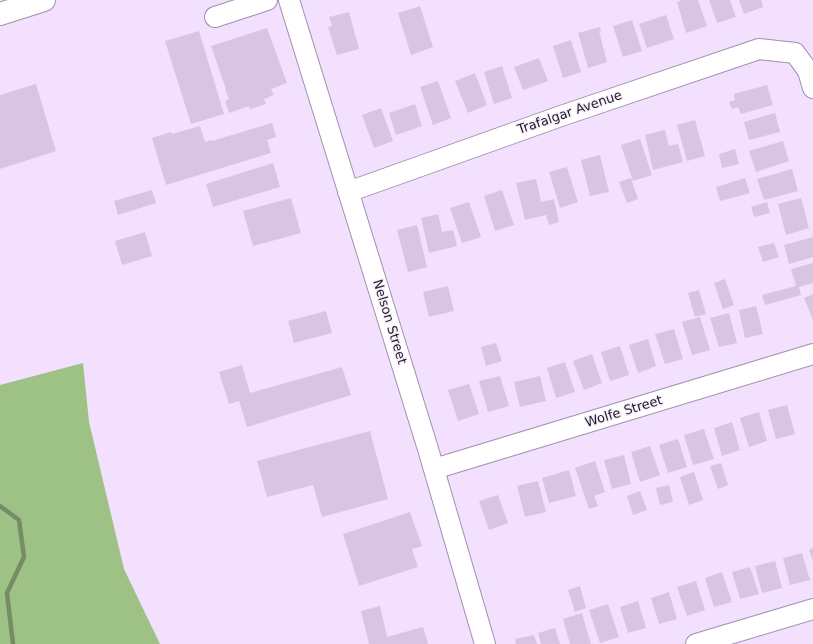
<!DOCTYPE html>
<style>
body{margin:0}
canvas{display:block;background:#f3dffe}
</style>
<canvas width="813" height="644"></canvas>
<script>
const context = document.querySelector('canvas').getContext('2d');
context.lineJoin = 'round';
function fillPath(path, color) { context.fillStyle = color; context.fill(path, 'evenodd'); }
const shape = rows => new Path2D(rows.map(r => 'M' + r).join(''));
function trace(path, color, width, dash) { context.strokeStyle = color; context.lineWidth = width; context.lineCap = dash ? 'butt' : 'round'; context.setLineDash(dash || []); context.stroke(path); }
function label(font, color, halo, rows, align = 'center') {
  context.font = font + ' "DejaVu Sans",sans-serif'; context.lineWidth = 3; context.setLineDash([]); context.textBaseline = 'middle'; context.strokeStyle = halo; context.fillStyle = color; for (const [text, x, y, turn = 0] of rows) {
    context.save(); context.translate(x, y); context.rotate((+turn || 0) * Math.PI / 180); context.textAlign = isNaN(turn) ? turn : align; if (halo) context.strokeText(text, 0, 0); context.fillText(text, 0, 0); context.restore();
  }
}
fillPath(shape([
 [83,363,89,422,124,569,160,644,0,644,0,385]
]), '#9ec185');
trace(shape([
 [0,506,19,520,24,557,7,593,13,644]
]), '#758c65', 4.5);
fillPath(shape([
 [682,0,698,0,707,26,686,33,677,2],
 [709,0,730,0,736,17,717,23],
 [739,0,761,0,763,7,744,14],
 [420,6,433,47,411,55,398,13],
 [349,12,359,49,337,55,328,27,332,26,329,17],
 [666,15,674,39,647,48,639,24],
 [632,20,642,51,623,57,613,26],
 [600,27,601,31,599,31,607,62,588,68,578,33],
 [267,28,287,83,271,89,274,95,264,99,266,104,250,109,249,106,229,113,225,101,229,99,225,89,226,89,211,46],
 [199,31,224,114,191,124,165,41],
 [571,40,581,72,563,78,553,46],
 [539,58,548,81,523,90,514,67],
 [502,66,512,98,494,104,484,72],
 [475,73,487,105,468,113,455,81],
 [438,81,451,118,433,125,420,87],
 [36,84,56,151,0,169,0,95],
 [767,85,773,105,741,114,738,107,732,109,729,102,735,100,734,94],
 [415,104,422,126,396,135,389,113],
 [381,108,393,141,374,148,362,115],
 [775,113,780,132,749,140,744,122],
 [695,120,705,156,687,161,677,125],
 [272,123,276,137,267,140,271,153,166,185,152,138,171,132,172,134,200,126,205,142,211,140,212,141],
 [665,130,669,146,678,144,683,162,653,170,645,135],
 [640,139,652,175,633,181,621,145],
 [783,141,789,161,756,172,749,151],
 [735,149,739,164,722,168,719,154],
 [600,155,609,192,590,196,581,160],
 [273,163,280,187,213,207,206,184],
 [567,167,578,202,560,208,549,172],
 [792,169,798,191,764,200,757,179],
 [631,178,638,199,627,203,619,182],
 [745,178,750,193,720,201,716,187],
 [536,179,541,202,554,199,559,222,549,225,546,215,525,220,516,183],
 [152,190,156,203,118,215,114,201],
 [502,190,514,225,495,231,484,196],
 [291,198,301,233,253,246,243,211],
 [801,198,809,228,786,235,778,204],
 [469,202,481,237,462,243,450,208],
 [767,202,770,213,754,217,751,207],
 [438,214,442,232,453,230,457,246,429,253,421,218],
 [417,225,427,267,408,272,397,230],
 [145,232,152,256,122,265,115,241],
 [813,237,813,257,789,264,784,245],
 [774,243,779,257,763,262,758,247],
 [813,263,813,283,799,287,801,295,765,305,762,295,796,286,791,269],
 [725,279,734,305,723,309,714,283],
 [448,286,454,311,429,317,423,292],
 [699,290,706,314,695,317,688,293],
 [813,294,813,320,804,298],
 [756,306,763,334,745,338,739,310],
 [326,311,332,333,294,343,288,321],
 [729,313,737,343,719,347,710,318],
 [700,317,710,350,692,355,682,322],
 [674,329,683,359,665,364,655,334],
 [648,339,656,366,638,373,629,345],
 [496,343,502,361,486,366,481,347],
 [620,346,629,375,610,381,601,352],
 [592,354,602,383,584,390,573,361],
 [565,362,575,392,556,398,547,368],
 [242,365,250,393,342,367,351,395,247,427,239,401,229,404,219,372],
 [500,376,509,406,488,412,479,381],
 [540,376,546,401,520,407,514,382],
 [469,384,479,414,458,421,448,390],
 [787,405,795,434,776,439,768,410],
 [759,412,767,441,749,447,740,418],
 [732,422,740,450,722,456,714,428],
 [704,429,714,459,693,465,684,435],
 [370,431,388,499,322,517,313,485,267,497,257,461],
 [678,439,687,467,668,473,659,445],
 [650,446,660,475,640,482,631,452],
 [624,455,631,484,612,489,604,460],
 [595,461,605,492,594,496,598,506,589,509,575,468],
 [721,463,728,485,718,489,710,466],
 [569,470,576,496,549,503,542,478],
 [694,472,703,500,689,505,680,477],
 [538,481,546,512,525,517,517,486],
 [669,485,673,502,660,505,656,488],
 [640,491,647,510,633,515,627,496],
 [498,495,508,523,489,530,479,501],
 [410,512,422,546,412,549,418,567,359,586,343,534],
 [813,548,813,561,809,550],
 [802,553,810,580,790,585,783,558],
 [775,561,782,588,762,593,755,566],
 [750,567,759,594,740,599,732,572],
 [722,572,732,602,714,607,705,578],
 [696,581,705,610,687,616,677,587],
 [580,586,586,608,575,612,568,590],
 [669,592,677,619,659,624,651,598],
 [638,601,646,628,628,633,620,607],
 [608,604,619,637,600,643,589,610],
 [380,606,387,637,423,627,428,644,369,644,361,611],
 [582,613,591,644,570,644,563,619],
 [555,628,560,644,541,644,538,633],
 [534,635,537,644,516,644,515,639]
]), '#d8c5e4');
const minor = shape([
 [289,0,428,449,485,644],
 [215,17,267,0],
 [348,192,561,116,759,49,795,53,808,71,813,88],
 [434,469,813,354],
 [696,644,813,609]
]);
const major = shape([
 [0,14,44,0]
]);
trace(minor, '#a190ac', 22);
trace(major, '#a190ac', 24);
trace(minor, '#fff', 20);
trace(major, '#fff', 22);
label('13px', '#1f1823', '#f9f2fe', [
 ["Trafalgar Avenue",570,113,-19],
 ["Nelson Street",389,322,73],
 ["Wolfe Street",624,412,-17]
]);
</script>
